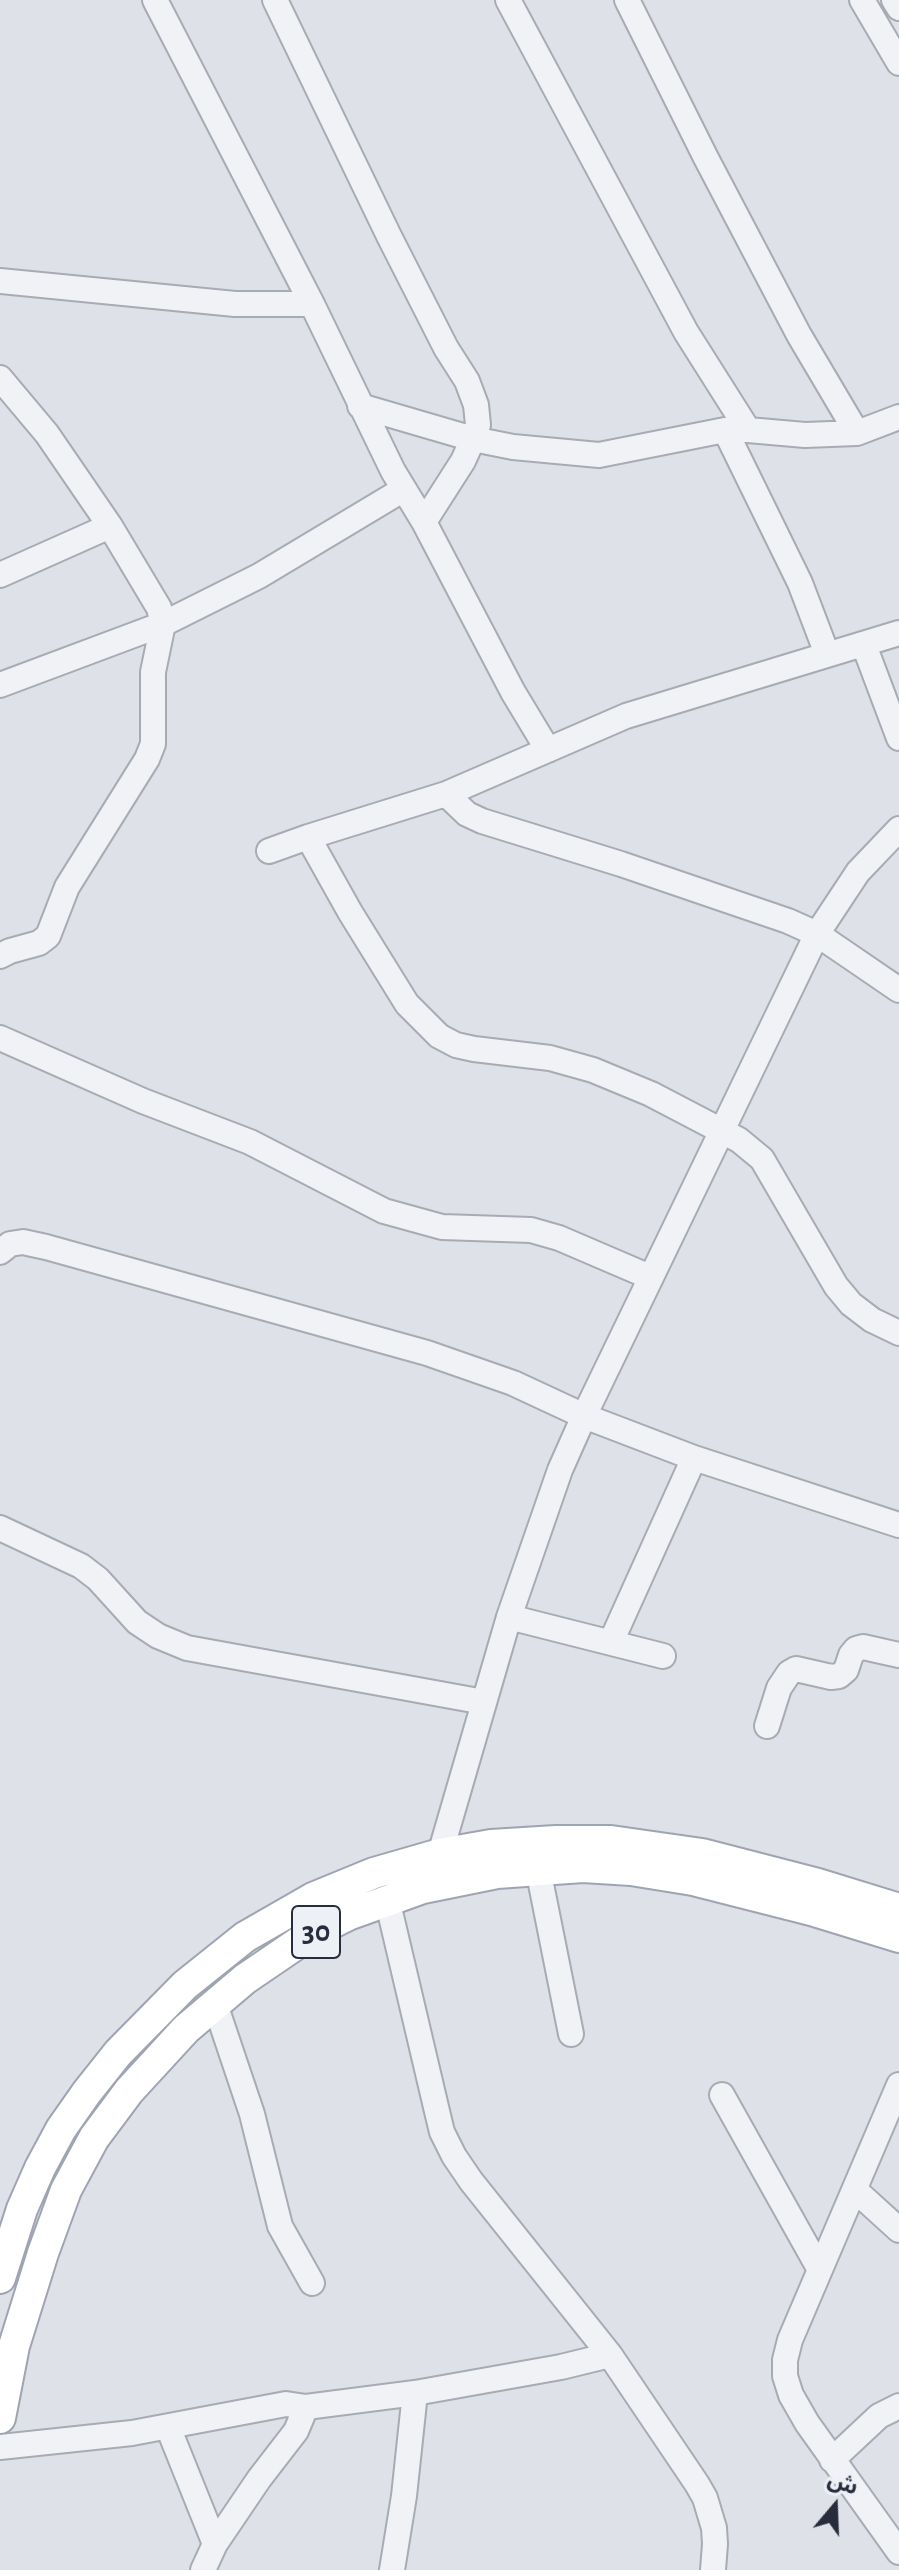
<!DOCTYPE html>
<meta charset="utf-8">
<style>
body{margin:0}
#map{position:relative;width:899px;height:2570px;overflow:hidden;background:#dee1e7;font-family:"Alegreya Sans","Noto Sans Arabic",sans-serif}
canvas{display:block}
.north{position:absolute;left:795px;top:2466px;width:80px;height:80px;-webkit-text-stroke:6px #edf0f5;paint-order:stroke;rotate:19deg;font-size:22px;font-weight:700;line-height:32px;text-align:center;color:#282d3d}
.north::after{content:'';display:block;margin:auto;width:28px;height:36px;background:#282d3d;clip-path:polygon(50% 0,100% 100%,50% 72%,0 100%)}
</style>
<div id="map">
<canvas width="899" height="2570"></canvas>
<div class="north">ش</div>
</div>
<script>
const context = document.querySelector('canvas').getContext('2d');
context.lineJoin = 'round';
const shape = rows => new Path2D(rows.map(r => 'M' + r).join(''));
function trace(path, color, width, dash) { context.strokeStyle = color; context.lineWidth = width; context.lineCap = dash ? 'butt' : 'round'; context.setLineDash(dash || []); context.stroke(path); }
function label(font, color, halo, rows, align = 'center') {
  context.font = font + ' "Alegreya Sans",sans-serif'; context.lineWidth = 6; context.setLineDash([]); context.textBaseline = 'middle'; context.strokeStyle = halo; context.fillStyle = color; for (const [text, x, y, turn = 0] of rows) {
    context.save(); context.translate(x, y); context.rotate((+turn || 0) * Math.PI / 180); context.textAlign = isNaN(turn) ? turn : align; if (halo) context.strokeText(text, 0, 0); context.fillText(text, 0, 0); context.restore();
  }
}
const minor = shape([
 [155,0,312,304,393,471,424,522,513,692,548,750],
 [275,0,389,236,446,348,467,381,476,405,478,425,473,439,463,461,424,522],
 [508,0,686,332,748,430],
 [627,0,706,158,799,335,857,433],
 [862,0,899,63],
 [894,0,899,8],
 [0,281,235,304,312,304],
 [0,378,47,434,110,526],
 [360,406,473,439,513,447,599,455,725,430,748,430,805,435,857,433,899,417],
 [725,430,800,583,827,654],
 [0,575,110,526,159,608,163,624,153,672,153,744,147,759,67,887,48,936,39,943,10,951,0,956],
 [864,645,899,738],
 [0,685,163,624,259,576,404,489],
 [446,794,467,814,482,821,621,864,788,921,817,934,899,990],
 [308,837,350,912,407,1004,439,1036,456,1045,474,1049,550,1058,593,1070,651,1094,739,1140,762,1159,836,1286,851,1304,872,1320,899,1333],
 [269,851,308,837,446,794,626,716,899,633],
 [0,1038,143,1101,250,1142,384,1211,442,1227,531,1230,559,1238,650,1277],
 [0,1252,10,1244,23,1242,46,1247,427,1353,513,1383,584,1416,694,1458,899,1525],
 [0,1528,81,1566,98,1579,137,1622,158,1636,187,1648,484,1702],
 [509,1617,663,1656],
 [611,1642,694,1458],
 [767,1726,779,1688,789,1673,796,1669,831,1677,839,1676,846,1670,851,1655,856,1649,863,1647,899,1655],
 [440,1854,509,1617,560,1470,584,1416,817,934,858,872,899,829],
 [538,1869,571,2034],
 [387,1899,436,2107,442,2132,454,2156,471,2181,610,2355,697,2484,705,2498,714,2528,715,2544,713,2570],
 [215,2004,252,2114,280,2226,312,2283],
 [899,2085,790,2340,785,2360,785,2376,791,2395,807,2423,899,2552],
 [722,2095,820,2270],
 [855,2190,899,2230],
 [168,2427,215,2544],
 [0,2447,132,2433,286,2404,306,2407,415,2393,561,2367,610,2355],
 [832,2460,879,2416,899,2406],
 [203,2570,215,2544,259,2479,296,2431,306,2407],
 [392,2570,404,2496,415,2393]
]);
const major = shape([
 [0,2278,22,2209,40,2168,61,2129,87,2092,118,2053,185,1985,245,1937,313,1898,374,1873,440,1854,491,1845,556,1841,611,1841,702,1854,818,1884,899,1909],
 [0,2418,14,2346,43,2253,66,2190,94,2138,129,2091,186,2029,245,1979,314,1932,348,1915,423,1888,497,1873,583,1867,631,1870,693,1880,811,1910,899,1937]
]);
trace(minor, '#a7abb4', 28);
trace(major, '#9ea4b2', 34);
trace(minor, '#f0f2f6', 24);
trace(major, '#fff', 30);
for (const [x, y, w] of [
 [316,1932,48]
]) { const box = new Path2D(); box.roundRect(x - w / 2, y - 26, w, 52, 6); context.fillStyle = '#edf0f5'; context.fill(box); trace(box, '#282d3d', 2); }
label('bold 30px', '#282d3d', null, [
 ["30",316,1932]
]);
</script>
